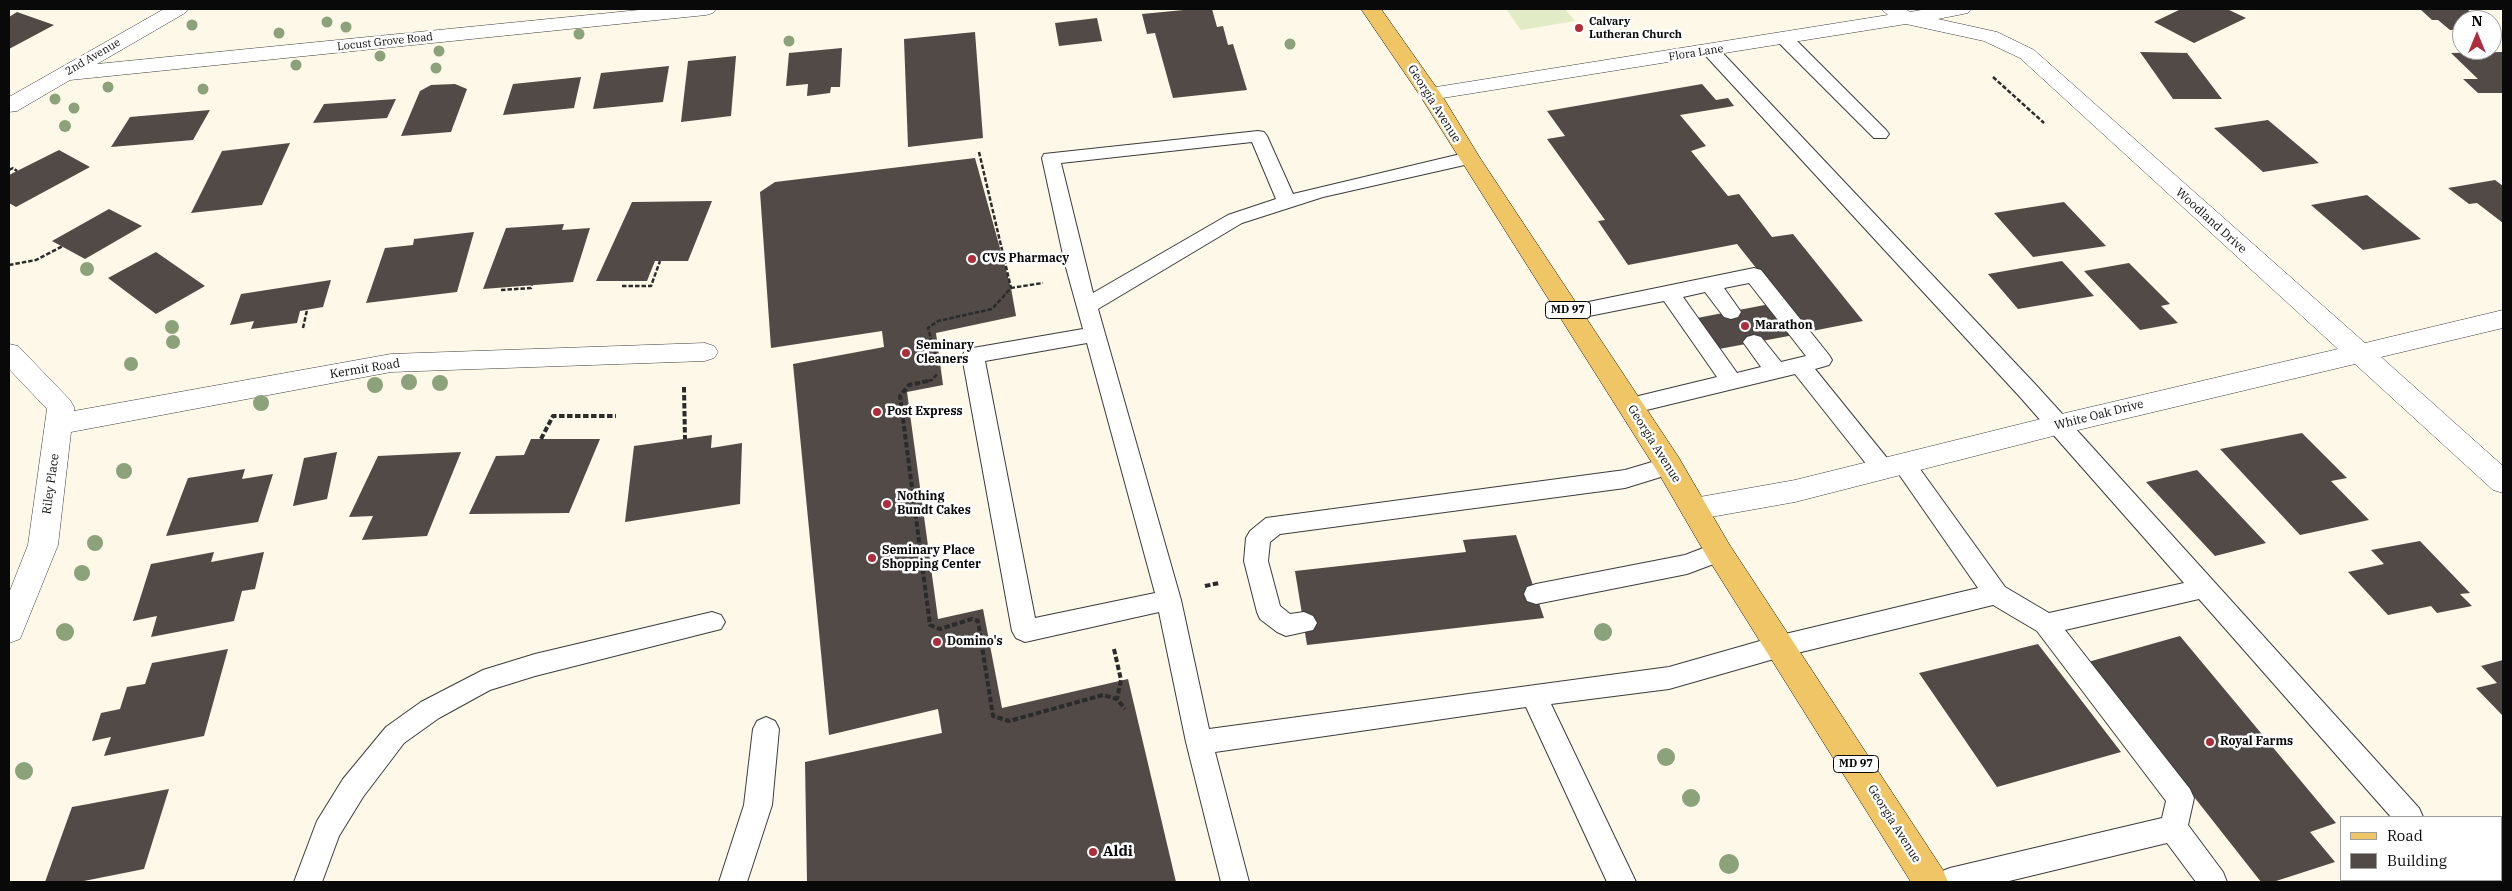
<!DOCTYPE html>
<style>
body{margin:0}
#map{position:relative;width:2512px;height:891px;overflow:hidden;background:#fdf8e7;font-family:"IBM Plex Serif",serif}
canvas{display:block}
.frame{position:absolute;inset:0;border:10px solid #090909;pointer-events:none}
.legend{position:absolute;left:2340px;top:816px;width:162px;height:65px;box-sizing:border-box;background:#fff;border:1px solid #9d9d9d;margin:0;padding:6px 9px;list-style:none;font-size:15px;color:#090909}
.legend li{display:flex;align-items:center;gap:10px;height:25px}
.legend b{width:25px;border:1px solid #9d9d9d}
.north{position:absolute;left:2452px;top:10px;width:50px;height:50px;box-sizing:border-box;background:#fff;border:1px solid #9d9d9d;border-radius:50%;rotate:0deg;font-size:14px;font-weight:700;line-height:20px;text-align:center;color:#090909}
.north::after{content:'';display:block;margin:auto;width:18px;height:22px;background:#ae2c3b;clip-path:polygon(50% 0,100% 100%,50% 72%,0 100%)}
</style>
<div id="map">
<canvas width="2512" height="891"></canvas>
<div class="frame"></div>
<ul class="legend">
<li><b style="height:6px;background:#efc566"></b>Road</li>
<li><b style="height:14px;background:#514a47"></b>Building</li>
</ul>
<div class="north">N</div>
</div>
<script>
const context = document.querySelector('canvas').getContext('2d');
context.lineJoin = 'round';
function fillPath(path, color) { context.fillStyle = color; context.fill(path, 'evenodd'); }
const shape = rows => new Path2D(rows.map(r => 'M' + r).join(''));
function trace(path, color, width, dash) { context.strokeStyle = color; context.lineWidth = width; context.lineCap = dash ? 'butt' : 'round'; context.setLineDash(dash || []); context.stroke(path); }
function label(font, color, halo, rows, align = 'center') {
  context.font = font + ' "IBM Plex Serif",serif'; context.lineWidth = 5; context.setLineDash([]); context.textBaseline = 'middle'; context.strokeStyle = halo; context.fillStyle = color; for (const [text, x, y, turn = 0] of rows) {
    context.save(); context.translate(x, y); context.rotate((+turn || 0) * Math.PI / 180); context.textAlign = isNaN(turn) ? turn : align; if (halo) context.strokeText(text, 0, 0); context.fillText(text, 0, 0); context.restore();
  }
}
fillPath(shape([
 [1506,9,1565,9,1575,21,1521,30]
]), '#e1ecc6');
fillPath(shape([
 [1194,9,1212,9,1217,27,1223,26,1228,45,1233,44,1247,90,1173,98,1155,33,1147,34,1142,14],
 [2181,9,2227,9,2246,18,2194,43,2154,22],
 [2420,9,2467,9,2477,18,2462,20,2462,30,2450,30,2438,20,2432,20],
 [17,12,54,25,9,49,9,17],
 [1097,18,1102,41,1059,46,1055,23],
 [975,32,983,138,908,147,904,39],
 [842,48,840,87,831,87,830,93,807,96,808,84,786,86,789,53],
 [2140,52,2187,53,2222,99,2173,99],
 [2503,52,2503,93,2478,93,2463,79,2478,79,2451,53],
 [736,56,731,116,681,122,688,61],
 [669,66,663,102,593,109,601,73],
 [581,77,574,108,503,115,513,84],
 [455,84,467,89,451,132,401,136,420,91,431,85],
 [1702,84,1716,100,1728,98,1734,106,1680,115,1706,146,1691,151,1728,196,1739,194,1772,237,1793,234,1863,321,1807,332,1737,244,1628,265,1598,221,1605,220,1547,139,1565,136,1547,111],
 [396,99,387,118,313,123,324,104],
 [210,110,193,140,111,147,130,117],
 [2268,120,2319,163,2263,172,2214,128],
 [290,143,262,205,191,213,222,151],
 [59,150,90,167,16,207,9,203,9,175],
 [975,158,1011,288,1016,316,936,333,943,385,907,392,938,619,983,609,1002,708,1128,679,1176,882,807,882,805,762,942,733,938,709,829,735,793,364,884,347,882,331,771,348,760,192,775,182],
 [2495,180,2503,186,2503,223,2477,203,2469,204,2448,188],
 [2367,195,2421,239,2363,250,2311,205],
 [712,201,688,261,655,261,647,281,596,281,632,202],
 [2064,202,2106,246,2033,257,1994,213],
 [109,209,142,226,85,259,52,241],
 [564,224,562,230,590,228,573,282,483,289,506,228],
 [474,232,457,292,366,303,385,248,413,245,414,239],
 [156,252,205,286,156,314,108,278],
 [2062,261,2094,296,2018,309,1988,274],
 [2129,263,2170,304,2161,306,2178,323,2140,330,2084,271],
 [331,280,323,307,300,311,297,323,251,329,254,321,230,325,241,294],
 [1770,304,1794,335,1719,349,1697,318],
 [2302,433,2347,478,2331,481,2369,520,2300,535,2220,449],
 [712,435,711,448,742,443,740,504,625,522,634,446],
 [531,439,600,439,569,513,469,514,496,456,524,455],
 [337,452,327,499,293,506,304,458],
 [461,452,427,536,362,540,373,516,349,517,378,456],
 [245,469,242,479,273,474,258,522,166,536,188,478],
 [2197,470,2266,543,2215,556,2146,482],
 [1516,535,1544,618,1307,645,1295,571,1466,552,1463,540],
 [2420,541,2470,593,2460,594,2472,606,2437,613,2431,606,2388,615,2348,572,2384,564,2371,550],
 [214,552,211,562,264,552,255,589,242,591,234,621,151,637,157,616,133,621,151,564],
 [2180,636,2336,823,2310,832,2335,862,2273,882,2261,882,2088,662],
 [2038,644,2121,752,1997,787,1919,673],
 [228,649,204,736,104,756,111,737,92,741,101,713,120,709,127,687,145,684,152,663],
 [2503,660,2503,716,2476,688,2497,683,2481,666],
 [169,789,144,869,79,882,45,882,72,807]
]), '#514a47');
const service = shape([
 [1785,34,1791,35,1886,130,1889,134,1886,138,1874,138,1779,43,1777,39,1779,35,1785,34],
 [1711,46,1717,47,2036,385,2419,808,2423,817,2391,817,2199,599,2065,630,2190,789,2194,798,2188,825,2223,872,2227,882,2196,882,2167,843,2005,882,1936,882,1940,872,1950,868,2162,818,2166,801,2037,631,1993,605,1781,657,1669,689,1551,704,1636,882,1607,882,1526,707,1215,752,1249,882,1221,882,1186,742,1159,612,1025,642,1016,638,1012,631,962,356,965,351,973,348,1083,329,1065,264,1042,158,1044,154,1258,131,1264,132,1267,136,1293,194,1469,152,1476,154,1478,158,1476,162,1469,164,1323,197,1242,223,1098,309,1181,600,1209,729,1669,667,1781,635,1978,588,1896,470,1893,464,1896,458,1904,455,1912,458,2005,587,2049,613,2184,583,2020,397,1705,55,1703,51,1705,47,1711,46],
 [1252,142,1276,199,1228,215,1093,293,1061,163,1252,142],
 [1087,343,1155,593,1035,618,985,361,1087,343],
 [1754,268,1761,270,1829,355,1832,360,1829,365,1815,369,1891,463,1894,469,1891,475,1883,478,1875,475,1795,374,1630,414,1622,412,1619,406,1622,400,1717,377,1664,301,1569,320,1562,318,1559,313,1562,308,1569,306,1754,268],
 [1749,283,1806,356,1781,362,1761,337,1754,335,1747,337,1743,342,1761,367,1737,373,1683,297,1705,292,1724,317,1731,319,1738,317,1741,312,1724,288,1749,283],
 [1669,457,1677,460,1680,466,1677,472,1625,488,1280,534,1270,542,1268,561,1280,606,1290,614,1304,612,1313,616,1317,623,1313,630,1286,636,1277,632,1260,619,1257,612,1244,561,1246,538,1250,531,1266,518,1625,470,1669,457],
 [1719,542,1727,545,1731,552,1727,559,1687,574,1536,604,1527,601,1524,594,1527,587,1536,584,1685,555,1719,542],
 [712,612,721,615,725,622,721,629,535,676,490,690,439,718,404,743,363,797,339,836,322,882,294,882,317,821,343,779,386,727,421,702,483,670,535,654,712,612],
 [766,717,775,721,779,729,772,805,747,882,719,882,744,805,753,729,757,721,766,717],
 [2420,880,2480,880,2481,882,2419,882,2420,880]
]);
const minor = shape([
 [164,9,188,9,185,13,97,64,649,9,716,9,713,13,706,15,70,80,17,111,9,112,9,97,164,9],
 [1881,9,1905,9,1910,12,1927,9,1971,9,1968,13,1938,19,1997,32,2034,50,2365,343,2503,310,2503,328,2381,357,2503,466,2503,493,2493,490,2355,364,2057,435,1795,502,1694,520,1684,517,1680,509,1684,501,1694,498,1795,480,2057,415,2338,349,2020,58,1984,41,1906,24,1430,100,1422,99,1419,94,1422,89,1430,88,1888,15,1881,9],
 [705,343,714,346,718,352,714,358,705,361,391,372,71,432,58,545,20,639,9,643,9,593,28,545,47,409,9,369,9,344,18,346,70,400,74,407,74,411,391,354,705,343]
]);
const primary = shape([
 [1361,9,1381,9,1441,94,1480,158,1679,458,1729,544,1943,870,1948,882,1911,882,1709,560,1659,474,1419,94,1361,9]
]);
trace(service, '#3c3c3c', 2);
trace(minor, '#3c3c3c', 1);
trace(primary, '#1a1a1a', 1);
trace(shape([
 [1993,77,2044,123],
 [979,152,1011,288],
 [9,170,13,168,17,171],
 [9,265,36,260,63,246],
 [622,286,651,286,660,261],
 [501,290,531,288,532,285],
 [303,328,307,310],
 [936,355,928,328,938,321,992,309,1011,288,1043,283],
 [922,382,932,380,938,373]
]), '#2b2b2b', 2.5, [4.5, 2]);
trace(shape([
 [928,381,909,385,900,396,930,625,940,629,972,619,978,621,993,716,1009,721,1103,695,1117,699,1125,709],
 [684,387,685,439],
 [541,439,553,416,616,416],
 [1205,586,1219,583],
 [1114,649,1121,680,1117,699]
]), '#2b2b2b', 4, [5.5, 2.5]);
fillPath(service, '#fff');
fillPath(minor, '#fff');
fillPath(primary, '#efc566');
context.fillStyle = '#8ca27a';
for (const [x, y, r] of [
 [327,22,5.5],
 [192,25,5.5],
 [346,27,5.5],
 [279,33,5.5],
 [579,34,5.5],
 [789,41,5.5],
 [1290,44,5.5],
 [439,51,5.5],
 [380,56,5.5],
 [296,65,5.5],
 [436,68,5.5],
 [108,87,5.5],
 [203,89,5.5],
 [55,99,5.5],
 [74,108,5.5],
 [65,126,6],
 [87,269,7],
 [172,327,7],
 [173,342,7],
 [131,364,7],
 [409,382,8],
 [440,383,8],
 [375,385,8],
 [261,403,8],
 [124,471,8],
 [95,543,8],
 [82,573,8],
 [65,632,9],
 [1603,632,9],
 [1666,757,9],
 [24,771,9],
 [1691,798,9],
 [1729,864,10]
]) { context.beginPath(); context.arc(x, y, r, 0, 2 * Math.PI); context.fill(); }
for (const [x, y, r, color] of [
 [1579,28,5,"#ae2c3b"],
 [972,259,5,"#ae2c3b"],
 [1745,326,5,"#ae2c3b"],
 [906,353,5,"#ae2c3b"],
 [877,412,5,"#ae2c3b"],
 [887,504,5,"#ae2c3b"],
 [872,558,5,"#ae2c3b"],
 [937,642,5,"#ae2c3b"],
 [2210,742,5,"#ae2c3b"],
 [1093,852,5,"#ae2c3b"]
]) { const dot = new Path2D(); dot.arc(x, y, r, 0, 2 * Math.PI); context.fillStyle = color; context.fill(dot); trace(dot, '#fff', 2); }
label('bold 11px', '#090909', '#fff', [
 ["Calvary",1589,22],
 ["Lutheran Church",1589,35]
], 'left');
label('11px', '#090909', '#fff', [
 ["Locust Grove Road",385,42,-6],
 ["Flora Lane",1696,53,-9],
 ["2nd Avenue",93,57,-30]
]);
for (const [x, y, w] of [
 [1568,310,45],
 [1856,764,45]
]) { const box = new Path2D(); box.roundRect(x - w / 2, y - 8.5, w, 17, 4); context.fillStyle = '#fff'; context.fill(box); trace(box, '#090909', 1); }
label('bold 11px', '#090909', null, [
 ["MD 97",1568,310],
 ["MD 97",1856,764]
]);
label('12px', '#090909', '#fff', [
 ["Georgia Avenue",1434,104,58],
 ["Woodland Drive",2211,221,42],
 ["Kermit Road",365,369,-9],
 ["White Oak Drive",2099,415,-14],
 ["Georgia Avenue",1654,444,58],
 ["Riley Place",51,484,-82],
 ["Georgia Avenue",1894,824,58]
]);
label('bold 12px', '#090909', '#fff', [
 ["CVS Pharmacy",982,259],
 ["Marathon",1755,326],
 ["Seminary",916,346],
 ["Cleaners",916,360],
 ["Post Express",887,412],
 ["Nothing",897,497],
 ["Bundt Cakes",897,511],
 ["Seminary Place",882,551],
 ["Shopping Center",882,565],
 ["Domino's",947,642],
 ["Royal Farms",2220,742]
], 'left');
label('bold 15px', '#090909', '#fff', [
 ["Aldi",1103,852]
], 'left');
</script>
